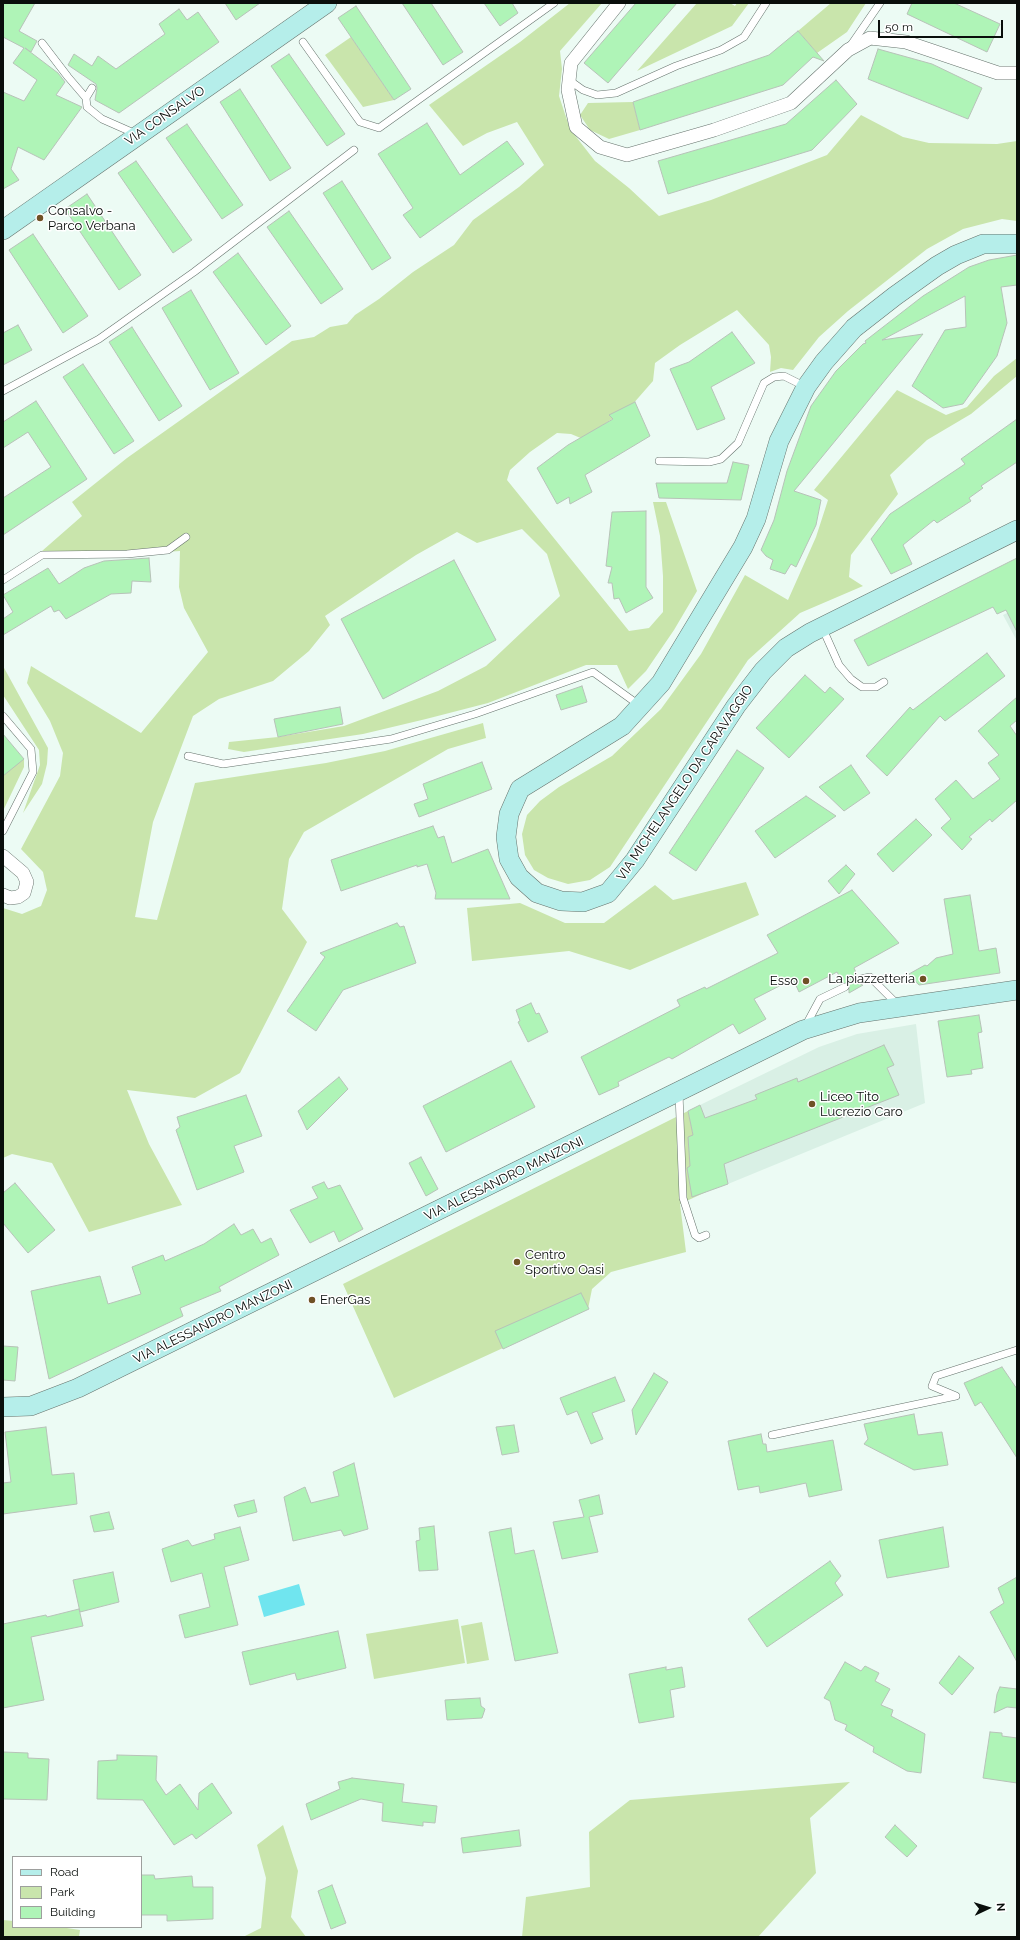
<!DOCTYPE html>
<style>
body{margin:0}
#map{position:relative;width:1020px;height:1940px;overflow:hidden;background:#ecfbf4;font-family:Raleway,sans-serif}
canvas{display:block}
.frame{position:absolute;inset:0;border:4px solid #090e0b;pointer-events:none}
.legend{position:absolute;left:12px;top:1856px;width:130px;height:72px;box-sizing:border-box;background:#fff;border:1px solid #9d9f9d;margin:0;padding:5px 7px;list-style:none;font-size:12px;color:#090e0b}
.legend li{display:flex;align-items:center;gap:8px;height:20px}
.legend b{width:20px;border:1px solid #9d9f9d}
.north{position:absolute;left:968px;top:1888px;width:40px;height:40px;-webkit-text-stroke:3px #fff;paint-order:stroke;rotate:86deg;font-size:11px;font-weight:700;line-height:16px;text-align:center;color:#090e0b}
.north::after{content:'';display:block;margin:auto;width:14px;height:18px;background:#090e0b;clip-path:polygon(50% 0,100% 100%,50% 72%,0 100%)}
.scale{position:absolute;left:878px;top:20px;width:125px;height:18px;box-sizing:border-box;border:2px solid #090e0b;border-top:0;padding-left:5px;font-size:12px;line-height:14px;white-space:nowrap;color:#090e0b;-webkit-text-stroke:3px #fff;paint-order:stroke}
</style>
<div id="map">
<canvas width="1020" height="1940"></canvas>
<div class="frame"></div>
<ul class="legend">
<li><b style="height:5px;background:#b5eeea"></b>Road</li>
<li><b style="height:11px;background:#c9e5ac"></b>Park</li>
<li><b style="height:11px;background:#aff4b7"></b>Building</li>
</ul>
<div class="north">N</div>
<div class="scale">50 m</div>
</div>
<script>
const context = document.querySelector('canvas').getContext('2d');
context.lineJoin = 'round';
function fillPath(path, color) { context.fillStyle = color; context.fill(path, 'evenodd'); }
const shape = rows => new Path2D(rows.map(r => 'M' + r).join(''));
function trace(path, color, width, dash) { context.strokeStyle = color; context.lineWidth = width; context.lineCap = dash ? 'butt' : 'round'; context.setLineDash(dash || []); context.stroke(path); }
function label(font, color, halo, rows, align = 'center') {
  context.font = font + ' Raleway,sans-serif'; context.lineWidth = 3; context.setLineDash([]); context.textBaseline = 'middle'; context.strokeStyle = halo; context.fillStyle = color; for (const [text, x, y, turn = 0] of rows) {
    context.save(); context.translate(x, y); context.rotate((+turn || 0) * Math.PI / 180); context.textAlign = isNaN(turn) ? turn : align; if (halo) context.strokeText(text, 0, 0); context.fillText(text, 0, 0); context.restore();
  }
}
fillPath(shape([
 [1017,608,1017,641,1003,615],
 [916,1024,925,1103,728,1184,712,1116,704,1118,700,1105,819,1047,857,1034]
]), '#d9f0e5');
fillPath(shape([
 [570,3,602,3,560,51,562,69,559,96,570,129,595,161,629,188,659,216,711,200,827,155,861,115,903,137,929,143,997,144,1017,141,1017,221,1002,219,963,229,927,249,848,311,819,337,793,370,781,368,770,372,771,357,769,345,737,310,680,345,655,363,653,381,632,405,583,439,571,434,557,433,530,452,510,470,507,480,629,631,649,628,663,612,663,576,660,536,653,502,666,502,697,591,674,630,646,671,628,689,617,665,586,665,488,703,426,719,363,734,244,752,228,749,229,742,278,737,344,726,438,691,486,666,560,596,547,554,522,529,477,543,457,532,416,555,325,616,330,625,309,651,273,681,219,699,193,716,153,822,135,917,157,920,195,783,326,763,385,751,483,723,486,738,448,749,304,832,289,859,282,909,307,942,240,1073,195,1098,127,1090,149,1144,182,1205,89,1232,52,1163,12,1154,3,1158,3,908,22,914,41,906,47,890,43,872,21,849,60,776,63,753,50,721,27,683,31,666,141,733,208,652,184,608,179,587,180,551,118,555,42,551,82,516,72,502,127,458,292,341,314,337,330,327,347,324,355,315,379,299,413,272,454,245,473,220,519,187,544,165,517,122,487,133,463,146,429,105,520,42],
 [697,3,730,3,735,6,737,3,749,3,732,26,637,71],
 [831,3,866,3,847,32,817,53,798,31],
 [351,37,394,100,363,107,325,55],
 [633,102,640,130,609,139,590,130,580,115,588,103],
 [1017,358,1017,376,971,414,927,440,890,475,898,494,851,555,849,577,863,586,800,613,748,660,610,867,590,880,568,884,548,878,534,870,525,855,522,834,527,815,540,801,559,787,612,756,661,709,701,654,745,575,788,600,816,537,828,500,814,490,897,390,946,415,967,407,994,376],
 [3,666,48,748,47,764,42,784,23,813,40,765,39,750,3,695],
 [24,759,24,767,3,811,3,765],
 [746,882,759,915,630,970,569,951,472,961,467,908,520,903,565,923,604,923,655,885,673,900],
 [688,1111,706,1192,680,1204,686,1252,611,1272,592,1289,588,1309,394,1398,343,1284],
 [458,1619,465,1663,374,1679,366,1634],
 [482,1622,489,1660,467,1664,461,1626],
 [850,1782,810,1818,816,1873,758,1937,522,1937,526,1897,590,1887,589,1832,630,1800],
 [283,1825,298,1871,291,1917,306,1937,243,1937,261,1928,266,1878,257,1845],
 [3,1920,13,1921,13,1927,60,1927,80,1930,79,1937,3,1937]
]), '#c9e5ac');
fillPath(shape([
 [299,1584,305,1605,264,1617,258,1596]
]), '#70e5ef');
const building = shape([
 [3,3,35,3,19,31,37,41,31,52,25,48,58,73,65,82,56,95,82,107,44,160,18,147,11,169,19,180,3,189,3,92,24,101,37,80,13,63,24,48,3,37,3,3],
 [225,3,260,3,236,20,225,3],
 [402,3,431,3,463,52,443,65,402,3],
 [484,3,512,3,518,13,500,26,484,3],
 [636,3,677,3,608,83,584,63,636,3],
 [912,3,954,3,1000,24,987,52,907,14,912,3],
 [356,6,411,89,394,100,338,18,356,6],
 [179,9,187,20,198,12,219,42,119,113,95,100,97,88,96,84,68,65,74,54,92,66,98,56,116,69,165,34,159,24,179,9],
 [798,31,824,61,813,57,783,85,640,130,633,102,769,55,798,31],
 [878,49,932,64,982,88,968,119,868,79,878,49],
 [289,54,345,134,327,146,271,66,289,54],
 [836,80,857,104,812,150,668,194,658,161,786,124,836,80],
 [240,89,291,168,270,181,220,102,240,89],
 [427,123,460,175,507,141,524,164,420,238,403,215,413,208,378,154,427,123],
 [187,124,243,205,222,219,166,138,187,124],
 [136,161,192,240,173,253,118,173,136,161],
 [342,181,391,258,372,270,323,193,342,181],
 [87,194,141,275,119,290,65,209,87,194],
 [289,211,343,289,321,304,267,227,289,211],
 [33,234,88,316,63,333,9,250,33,234],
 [238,253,291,326,266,345,213,272,238,253],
 [1017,255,1017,285,1001,287,1007,323,997,356,963,404,943,408,912,386,945,330,966,327,965,296,882,340,923,334,794,491,821,500,816,525,796,567,791,564,785,574,770,569,773,560,766,556,761,550,774,520,787,471,811,406,836,371,863,344,866,343,865,341,923,296,969,267,989,260,1017,255],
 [191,290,239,373,210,390,162,308,191,290],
 [18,325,32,350,3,365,3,333,18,325],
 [132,327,182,406,159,421,109,342,132,327],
 [732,332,755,363,711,387,725,419,697,430,670,369,689,362,732,332],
 [83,364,134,441,114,454,63,377,83,364],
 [36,401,87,479,3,535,3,498,51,467,28,432,3,448,3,422,36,401],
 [635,402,650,436,585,475,592,492,570,504,569,497,557,504,537,468,568,445,613,419,609,415,635,402],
 [1017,419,1017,462,981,486,983,488,969,498,971,501,937,523,934,520,903,545,912,564,891,574,871,539,890,514,965,464,961,459,1017,419],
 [733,462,749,465,741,500,659,498,656,483,727,483,733,462],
 [646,511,646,587,653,598,626,613,619,598,614,599,612,583,608,583,612,567,606,566,612,512,646,511],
 [149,558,151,582,132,581,131,593,111,594,66,619,59,610,54,612,51,606,3,635,3,619,13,612,3,595,48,568,59,584,84,568,104,561,149,558],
 [1017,558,1017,632,1006,610,997,614,993,607,868,666,854,640,1017,558],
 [454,560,496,640,383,699,341,619,454,560],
 [987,653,1005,676,945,721,940,716,887,776,866,756,910,707,913,710,987,653],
 [805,675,825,693,830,687,844,699,789,758,756,728,805,675],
 [582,686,587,702,561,710,556,695,582,686],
 [1017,697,1017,720,1010,726,1017,736,1017,800,992,822,990,819,969,837,972,839,962,850,941,828,951,819,935,799,956,780,973,799,1000,779,988,763,999,755,978,731,1017,697],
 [340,707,343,724,278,737,274,719,340,707],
 [3,734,24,759,3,776,3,734],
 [737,750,764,768,696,871,669,853,737,750],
 [482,762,492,789,419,817,414,804,428,799,423,784,482,762],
 [851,765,870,793,844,811,819,787,851,765],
 [806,796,836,816,775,858,755,831,806,796],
 [916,819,932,835,893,872,877,854,916,819],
 [433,826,438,838,444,836,452,863,488,849,510,899,435,899,436,893,427,864,417,867,417,865,341,891,331,860,433,826],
 [846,865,855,874,839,894,828,881,846,865],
 [852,890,899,943,854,968,857,975,855,978,856,982,863,985,849,993,849,985,843,983,837,972,799,992,793,979,754,999,766,1019,739,1034,733,1024,672,1059,669,1057,618,1082,619,1086,599,1095,581,1057,680,1006,677,1000,705,987,706,989,778,953,767,935,852,890],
 [970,895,979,951,996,948,1000,973,919,985,909,974,925,965,927,966,936,958,953,954,944,899,970,895],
 [397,923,400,927,404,926,416,963,343,990,316,1031,287,1011,325,957,320,953,397,923],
 [531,1003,536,1014,539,1013,548,1032,528,1042,518,1022,520,1021,516,1010,531,1003],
 [979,1015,982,1032,978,1033,983,1068,971,1070,972,1074,947,1077,938,1021,979,1015],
 [884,1045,894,1065,887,1068,899,1095,724,1164,728,1184,692,1197,687,1168,690,1166,688,1137,693,1135,688,1111,700,1105,705,1118,757,1099,755,1095,797,1078,798,1082,884,1045],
 [511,1061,535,1107,446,1152,423,1106,511,1061],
 [339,1077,348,1089,307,1130,298,1111,339,1077],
 [246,1095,262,1136,234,1146,244,1172,197,1190,176,1130,180,1127,177,1117,246,1095],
 [421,1157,438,1189,426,1196,409,1163,421,1157],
 [324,1182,328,1189,340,1185,363,1229,339,1242,334,1231,310,1243,290,1210,318,1198,312,1187,324,1182],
 [15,1183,55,1230,28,1253,3,1223,3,1193,15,1183],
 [234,1224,241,1235,253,1229,261,1243,271,1238,279,1255,219,1287,221,1291,180,1308,183,1316,49,1379,31,1291,100,1276,108,1304,141,1294,132,1267,163,1255,165,1261,204,1244,234,1224],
 [581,1293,589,1309,503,1349,495,1331,581,1293],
 [3,1346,18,1347,15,1381,3,1380,3,1346],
 [1002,1367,1017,1389,1017,1458,981,1402,975,1406,964,1383,1002,1367],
 [654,1373,668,1382,636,1435,632,1410,654,1373],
 [615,1377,625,1401,592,1413,603,1439,591,1444,577,1411,567,1415,560,1398,615,1377],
 [914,1414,918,1435,942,1432,948,1465,914,1470,864,1444,868,1439,864,1424,914,1414],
 [514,1425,519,1452,502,1455,496,1427,514,1425],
 [46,1427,52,1475,74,1473,77,1504,3,1514,3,1483,11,1482,5,1432,46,1427],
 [761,1434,763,1444,766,1444,767,1452,833,1440,842,1490,809,1497,806,1483,760,1493,759,1486,738,1490,728,1441,761,1434],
 [354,1463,368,1529,344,1536,341,1530,293,1541,284,1497,305,1487,311,1503,339,1496,333,1472,354,1463],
 [599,1495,603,1514,589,1517,598,1552,562,1559,553,1522,584,1517,579,1500,599,1495],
 [254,1500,257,1512,238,1517,234,1505,254,1500],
 [109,1512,114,1529,94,1532,90,1516,109,1512],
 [434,1526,438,1570,419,1571,416,1541,420,1540,419,1528,434,1526],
 [240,1527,249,1560,224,1567,238,1625,185,1638,179,1615,210,1607,202,1573,171,1582,162,1549,188,1540,192,1546,215,1539,214,1534,240,1527],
 [943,1527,949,1567,887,1578,879,1540,943,1527],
 [511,1528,515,1554,534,1550,558,1653,515,1661,489,1532,511,1528],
 [830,1561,841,1576,835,1583,843,1595,767,1647,748,1619,830,1561],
 [113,1572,119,1602,80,1612,73,1580,113,1572],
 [1017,1577,1017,1662,990,1612,1004,1603,998,1588,1017,1577],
 [79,1609,83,1626,31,1637,44,1700,3,1708,3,1624,46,1615,47,1617,79,1609],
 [338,1631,346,1668,297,1680,295,1673,250,1685,242,1652,338,1631],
 [959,1656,974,1668,952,1695,939,1683,959,1656],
 [845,1662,861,1671,865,1666,879,1673,875,1681,890,1689,881,1705,893,1710,891,1716,925,1734,921,1773,907,1771,873,1752,874,1747,845,1730,847,1725,835,1720,830,1701,824,1698,845,1662],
 [666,1667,666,1670,682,1667,685,1687,670,1690,674,1717,639,1723,629,1674,666,1667],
 [1000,1687,1017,1689,1017,1708,1007,1707,994,1713,997,1694,1000,1687],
 [480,1698,481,1706,485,1709,482,1718,447,1720,445,1700,480,1698],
 [990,1732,1002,1733,1002,1736,1017,1738,1017,1783,983,1778,990,1732],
 [3,1752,28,1753,28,1758,49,1759,47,1800,3,1799,3,1752],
 [117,1755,157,1756,156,1780,166,1795,180,1784,198,1810,199,1793,212,1783,232,1813,196,1839,192,1834,174,1845,143,1800,97,1799,98,1761,117,1760,117,1755],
 [352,1778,404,1784,402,1802,437,1806,435,1823,423,1822,423,1826,382,1821,383,1803,361,1799,311,1820,306,1804,340,1789,338,1782,352,1778],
 [895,1825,917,1846,907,1857,885,1837,895,1825],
 [519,1830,521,1846,463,1853,461,1838,519,1830],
 [141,1875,154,1875,155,1879,192,1876,193,1887,213,1887,213,1919,167,1921,167,1915,141,1915,141,1875],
 [332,1885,346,1923,331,1929,318,1891,332,1885]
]);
fillPath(building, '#aff4b7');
trace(building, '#b7c2b8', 1);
const lane = shape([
 [303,42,360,122,379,128,554,3],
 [42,43,68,77,86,98,87,107,102,119,136,134],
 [851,45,880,3],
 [569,80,583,90,597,95,616,93,676,66,721,50,744,37,766,3],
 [86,98,92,88],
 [3,391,99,339,194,272,354,150],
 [659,461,709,462,721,459,738,443,764,383,774,377,784,376,804,386],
 [3,580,42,555,127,554,168,550,186,537],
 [822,627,839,665,851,679,862,687,876,687,884,682],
 [3,716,31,749,33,772,3,831],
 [188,756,223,764,391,739,475,714,593,672,639,705],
 [860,979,870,977,897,1004],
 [806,1025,820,999,845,987],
 [679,1093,683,1198,695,1235,699,1238,706,1235],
 [772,1435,956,1396,932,1386,936,1376,1017,1350]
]);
const street = shape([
 [619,3,571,63,568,90,576,127,600,147,627,155,714,130,791,103,848,50,870,38,906,42,998,73,1017,73],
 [3,856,23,873,27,882,24,893,18,897,10,898,3,895]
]);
const secondary = shape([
 [3,230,327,3],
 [1017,244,983,244,956,255,937,266,895,296,854,328,824,362,806,387,779,441,756,519,743,547,661,683,622,726,520,789,509,814,506,837,509,859,519,877,537,893,561,901,583,902,608,893,635,860,736,706,763,671,786,648,810,633,1017,530],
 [3,1407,31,1406,78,1388,803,1030,859,1013,1017,990]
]);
trace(lane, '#66736d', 8);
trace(street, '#66736d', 14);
trace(secondary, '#66736d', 20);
trace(lane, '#fff', 7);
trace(street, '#fff', 13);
trace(secondary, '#b5eeea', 19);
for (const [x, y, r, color] of [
 [40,218,4,"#6f5125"],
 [923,979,4,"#6f5125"],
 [806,981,4,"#6f5125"],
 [812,1104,4,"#6f5125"],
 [517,1262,4,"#6f5125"],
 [312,1300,4,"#6f5125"]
]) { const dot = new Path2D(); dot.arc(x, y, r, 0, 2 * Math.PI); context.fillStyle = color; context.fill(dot); trace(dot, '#fff', 1.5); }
label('13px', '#090e0b', '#fff', [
 ["VIA CONSALVO",165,116,-35],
 ["VIA MICHELANGELO DA CARAVAGGIO",685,783,-56],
 ["VIA ALESSANDRO MANZONI",504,1179,-26],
 ["VIA ALESSANDRO MANZONI",213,1322,-26]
]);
label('13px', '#090e0b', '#fff', [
 ["Consalvo -",48,211],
 ["Parco Verbana",48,226],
 ["La piazzetteria",915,979,"right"],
 ["Esso",798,981,"right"],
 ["Liceo Tito",820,1097],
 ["Lucrezio Caro",820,1112],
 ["Centro",525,1255],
 ["Sportivo Oasi",525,1270],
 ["EnerGas",320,1300]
], 'left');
</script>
